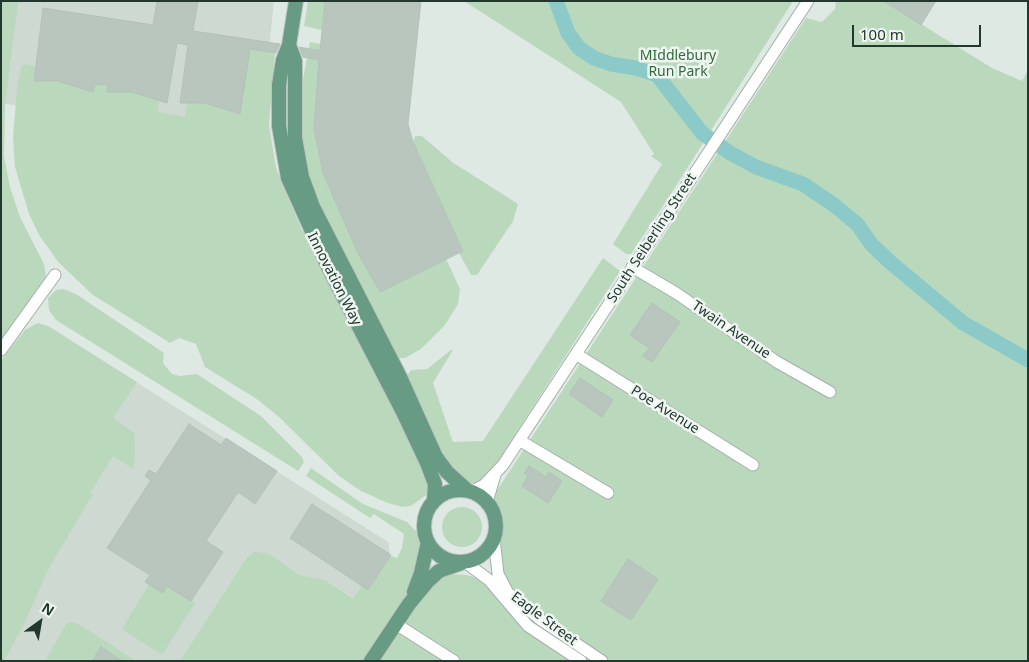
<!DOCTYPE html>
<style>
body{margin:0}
#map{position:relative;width:1029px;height:662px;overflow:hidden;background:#dfe9e3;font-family:"Noto Sans",sans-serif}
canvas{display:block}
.frame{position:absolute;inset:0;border:2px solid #22382e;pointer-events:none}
.north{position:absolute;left:15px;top:597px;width:50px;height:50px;-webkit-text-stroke:4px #eff6f1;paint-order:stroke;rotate:32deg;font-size:14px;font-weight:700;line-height:20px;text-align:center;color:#22382e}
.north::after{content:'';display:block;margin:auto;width:18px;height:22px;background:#22382e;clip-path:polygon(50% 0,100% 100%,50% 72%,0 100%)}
.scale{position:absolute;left:852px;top:25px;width:129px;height:22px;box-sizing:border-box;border:2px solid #22382e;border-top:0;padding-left:6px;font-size:15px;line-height:18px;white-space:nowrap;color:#22382e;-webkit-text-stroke:4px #eff6f1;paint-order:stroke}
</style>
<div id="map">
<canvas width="1029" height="662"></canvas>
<div class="frame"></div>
<div class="north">N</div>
<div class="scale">100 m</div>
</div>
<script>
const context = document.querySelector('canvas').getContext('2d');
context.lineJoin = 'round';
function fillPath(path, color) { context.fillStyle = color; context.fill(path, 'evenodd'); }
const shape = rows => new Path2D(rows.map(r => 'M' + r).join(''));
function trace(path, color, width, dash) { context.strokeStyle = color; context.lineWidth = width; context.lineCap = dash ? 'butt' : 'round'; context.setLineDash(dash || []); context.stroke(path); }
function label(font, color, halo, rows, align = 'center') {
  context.font = font + ' "Noto Sans",sans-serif'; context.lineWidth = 5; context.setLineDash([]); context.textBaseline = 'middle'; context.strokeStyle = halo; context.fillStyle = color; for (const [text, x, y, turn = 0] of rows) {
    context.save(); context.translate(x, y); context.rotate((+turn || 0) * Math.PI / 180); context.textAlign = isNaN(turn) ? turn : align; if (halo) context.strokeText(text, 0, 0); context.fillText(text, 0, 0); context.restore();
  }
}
fillPath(shape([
 [1,1,274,1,262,115,268,147,1,103],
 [38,323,48,326,388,542,390,556,368,590,354,598,325,580,299,576,271,555,245,560,180,661,1,661,1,361,25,330]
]), '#ced9d2');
fillPath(shape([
 [1,1,17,1,18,3,5,104,4,156,10,187,20,217,44,264,46,277,1,340],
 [308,1,325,1,322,30,304,26],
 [464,1,793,1,667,200,631,254,626,254,613,244,662,164,651,156,654,154,621,102],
 [836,1,884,1,992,68,1022,81,1028,70,1028,661,610,661,545,618,509,588,500,574,499,539,502,528,494,499,496,492,806,18,822,22,835,9],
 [310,42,321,44,314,129,323,173,379,291,446,259,460,289,458,304,445,325,421,349,405,358,397,358,333,234,316,198,305,163,299,127,298,78,303,79],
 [250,49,275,52,269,125,276,168,301,228,426,467,429,493,411,506,402,507,388,503,361,491,339,476,279,417,258,400,205,367,196,344,179,338,170,343,93,295,59,263,39,235,29,214,15,167,13,138,17,88,21,67,24,64,35,66,34,81,58,81,93,92,95,84,108,85,107,92,132,92,159,101,158,112,185,117,187,103,205,103,239,114],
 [415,136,422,136,452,162,518,204,513,221,477,275,471,275,459,253,463,251,413,142],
 [603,258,620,271,490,474,477,484,462,481,440,460,406,377,411,370,427,369,451,350,453,350,433,383,453,442,483,441],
 [64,289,76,294,164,353,163,363,172,374,180,376,197,374,261,416,302,457,304,462,298,471,56,320,49,310,48,298,56,290],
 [38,323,48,326,137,382,113,418,134,433,135,457,133,469,113,456,90,493,93,494,49,568,24,624,4,661,1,661,1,360,25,330],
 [311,468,363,504,407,522,419,534,422,544,415,585,366,661,180,661,245,560,255,551,271,555,299,575,325,580,353,598,362,586,369,589,390,556,397,558,402,548,404,534,374,514,370,518,306,476],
 '442 527a20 20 0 1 1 40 0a20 20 0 1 1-40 0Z',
 [447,574,467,575,479,579,575,661,379,661,429,589,436,581],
 [149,584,163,593,167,586,195,603,162,655,122,629],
 [72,622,82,626,136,661,45,661,66,624]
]), '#bad9bc');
trace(shape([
 [556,1,568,33,579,48,594,58,611,64,636,68,657,75,702,133,730,153,756,167,803,184,834,205,857,224,872,245,890,262,963,323,1028,360]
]), '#8bcac8', 15);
const building = shape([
 [157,1,198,1,193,31,280,44,276,53,250,49,240,114,205,103,180,103,188,45,177,43,167,103,132,92,107,92,108,85,95,84,93,92,58,81,34,81,43,8,153,25,157,1],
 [325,1,421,1,408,124,413,142,463,251,380,292,358,253,323,173,314,129,319,60,303,57,299,47,320,51,325,1],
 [884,1,936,1,921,25,884,1],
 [652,303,680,322,652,362,643,356,649,348,630,335,652,303],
 [580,378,613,400,602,417,569,394,580,378],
 [189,424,221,445,226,438,277,471,255,504,238,492,206,541,223,552,191,601,167,586,163,593,145,582,150,575,107,548,151,480,145,476,149,470,156,474,189,424],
 [529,466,546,477,549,472,562,481,548,503,522,486,528,476,524,473,529,466],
 [312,504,391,555,368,590,290,538,312,504],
 [628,559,658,579,631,620,601,601,628,559],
 [101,647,122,661,92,661,101,647]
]);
fillPath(building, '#b8c6be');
trace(building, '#b2c2b9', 1);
const minor = shape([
 [632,267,676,293,777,362,830,392],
 [1,350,55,275],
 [576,354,753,465],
 [519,440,608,493],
 [471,492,484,485,503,465,808,1],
 [487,502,495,475],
 [494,538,498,574,508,593,541,620,602,661],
 [465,562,489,580,528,626,581,661],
 [396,624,454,661]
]);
const major = shape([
 [296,1,289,45,283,60,279,85,279,126,288,178,328,267,403,412,427,463,435,484,434,501],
 [289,45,295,61,295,138,302,177,313,207,401,379,436,457,447,472,468,491],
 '424 526a36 36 0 1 1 72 0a36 36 0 1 1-72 0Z',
 [414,592,421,573,428,542],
 [371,661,409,604,428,581,439,571,462,563]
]);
trace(minor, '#a3b0a9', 13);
trace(major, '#bdc3c0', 16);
trace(minor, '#fff', 11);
trace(major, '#679b84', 14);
label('14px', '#2f6b3b', '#eff6f1', [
 ["MIddlebury",678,56],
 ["Run Park",678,72]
]);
label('14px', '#22382e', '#eff6f1', [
 ["South Seiberling Street",652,238,-57],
 ["Innovation Way",334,279,63],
 ["Twain Avenue",731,330,34],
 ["Poe Avenue",665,410,32],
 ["Eagle Street",544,619,37]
]);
</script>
